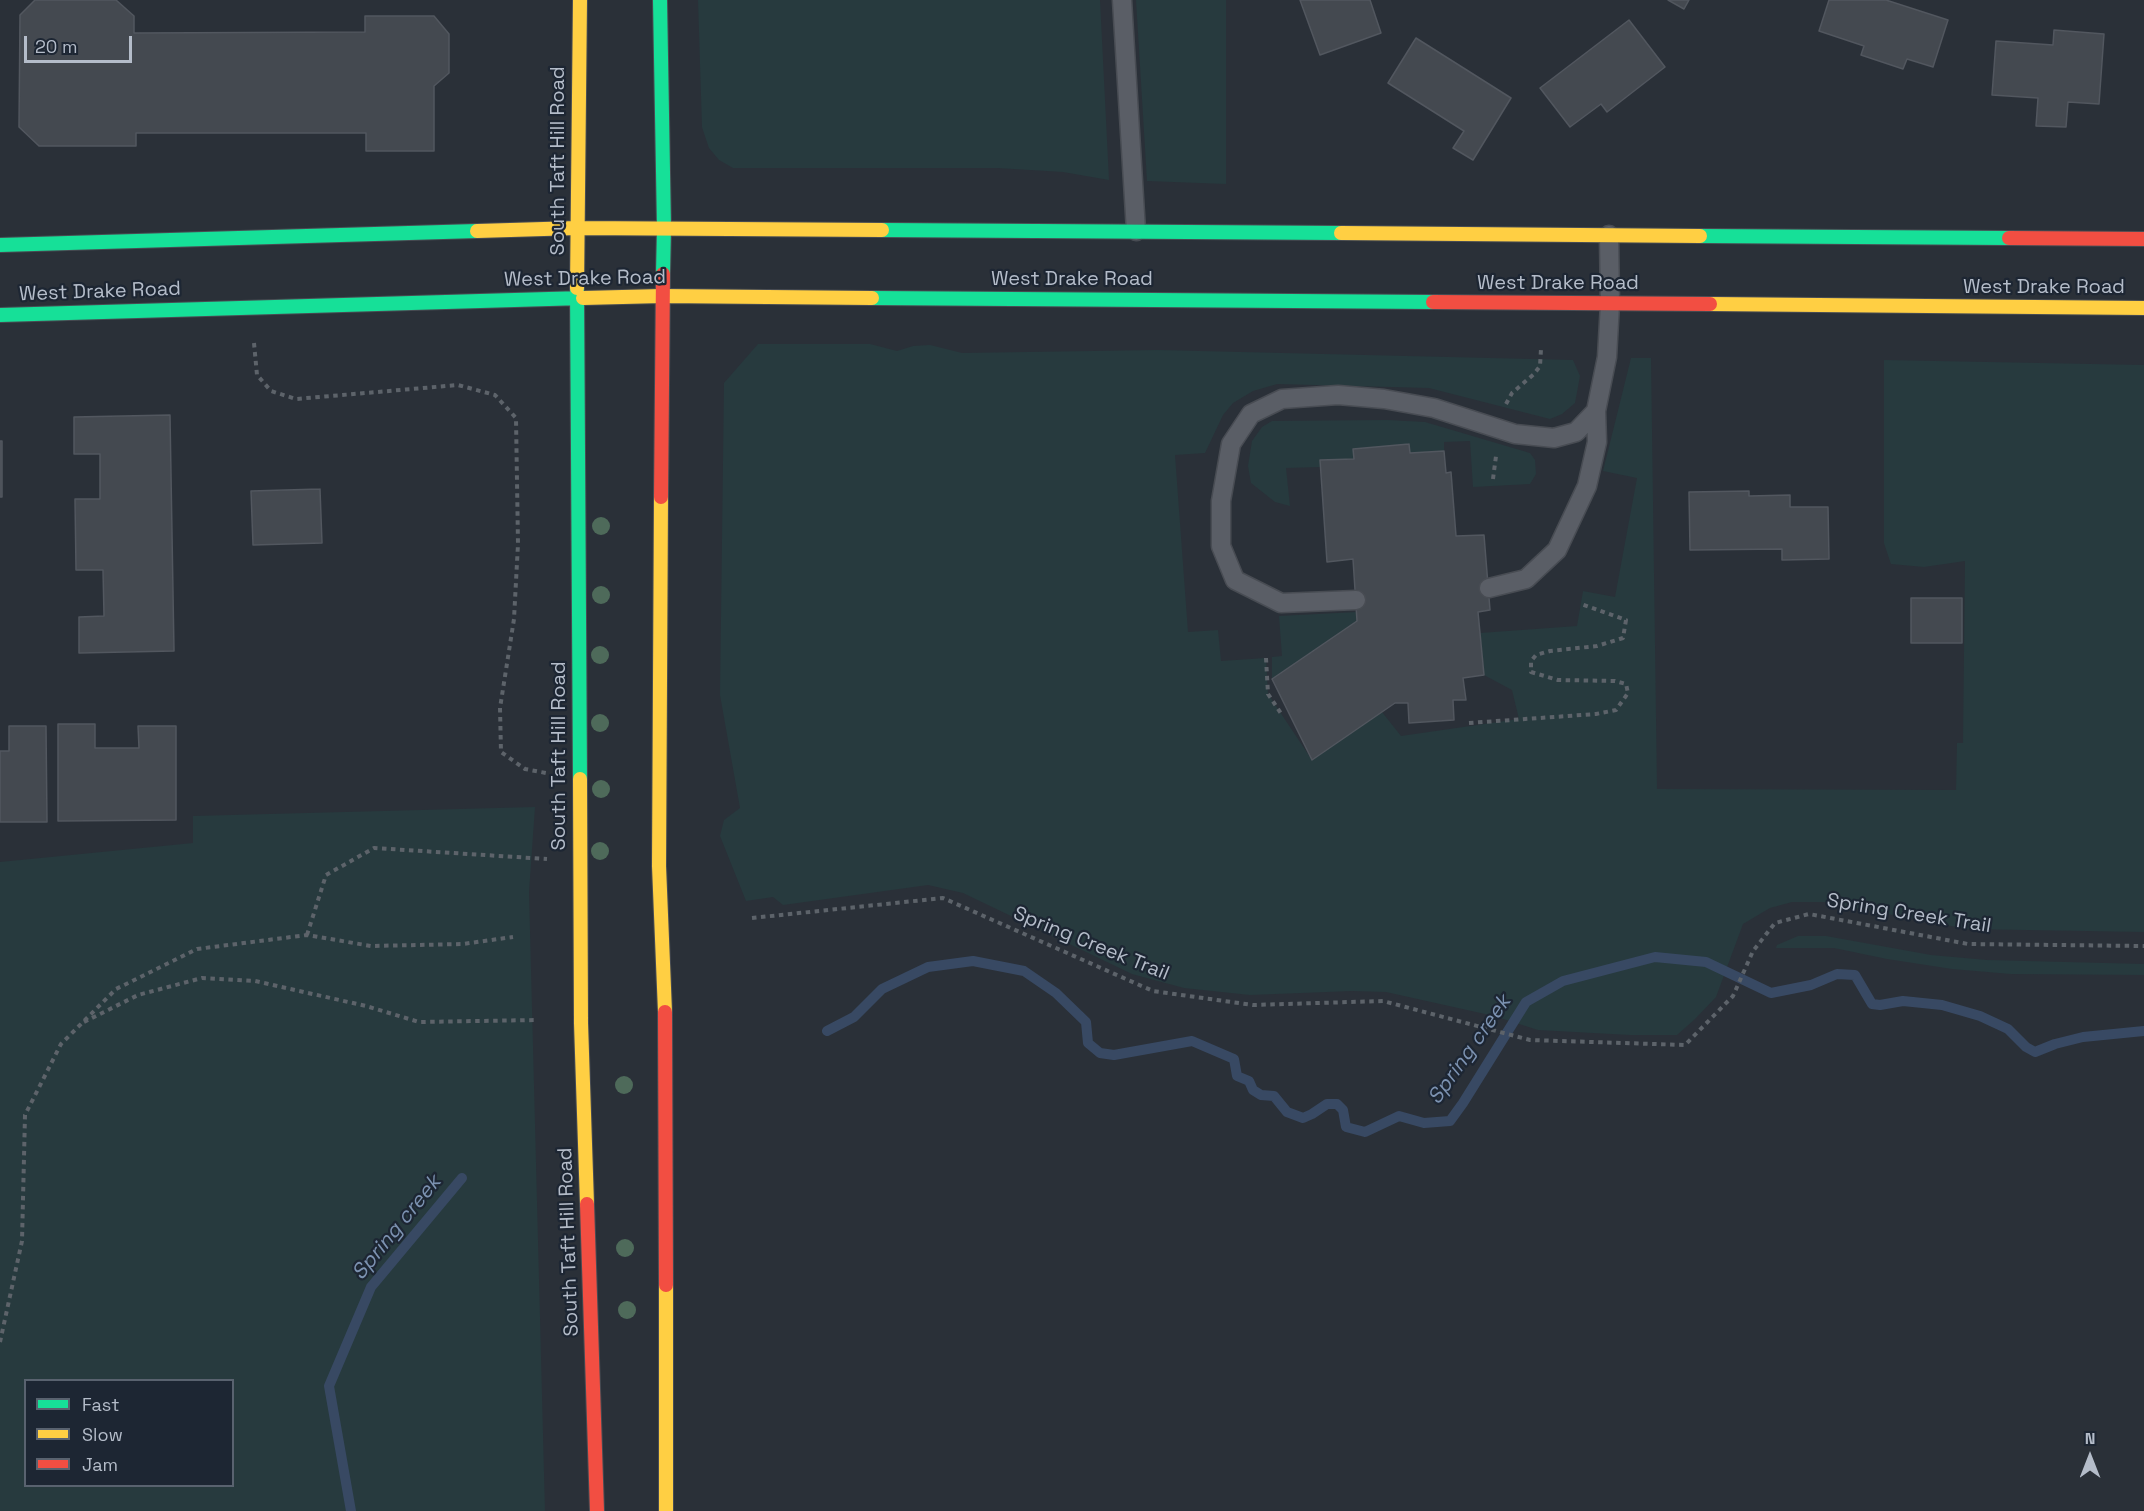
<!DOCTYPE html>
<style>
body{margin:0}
#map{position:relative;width:2144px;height:1511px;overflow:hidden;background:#2a3038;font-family:"Space Grotesk",sans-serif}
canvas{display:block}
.legend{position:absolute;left:24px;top:1379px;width:210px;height:108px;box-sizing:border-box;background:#1d2633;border:2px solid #59626f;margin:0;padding:8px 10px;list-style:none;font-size:18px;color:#b4bcc9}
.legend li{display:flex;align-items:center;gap:12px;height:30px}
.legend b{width:30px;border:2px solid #59626f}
.north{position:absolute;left:2060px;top:1427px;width:60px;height:60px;-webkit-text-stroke:4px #1d2633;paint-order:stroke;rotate:0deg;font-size:16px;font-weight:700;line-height:24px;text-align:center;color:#b4bcc9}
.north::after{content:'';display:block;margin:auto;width:21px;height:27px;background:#b4bcc9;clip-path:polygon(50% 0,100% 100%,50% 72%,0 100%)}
.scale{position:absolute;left:24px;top:36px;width:108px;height:27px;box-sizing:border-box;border:3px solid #b4bcc9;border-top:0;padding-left:8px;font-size:18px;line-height:21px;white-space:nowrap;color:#b4bcc9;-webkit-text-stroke:4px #1d2633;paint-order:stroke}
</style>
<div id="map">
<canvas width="2144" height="1511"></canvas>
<ul class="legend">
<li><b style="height:8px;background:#16e098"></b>Fast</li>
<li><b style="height:8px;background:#ffcf43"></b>Slow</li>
<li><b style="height:8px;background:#f24e42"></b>Jam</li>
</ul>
<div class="north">N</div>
<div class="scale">20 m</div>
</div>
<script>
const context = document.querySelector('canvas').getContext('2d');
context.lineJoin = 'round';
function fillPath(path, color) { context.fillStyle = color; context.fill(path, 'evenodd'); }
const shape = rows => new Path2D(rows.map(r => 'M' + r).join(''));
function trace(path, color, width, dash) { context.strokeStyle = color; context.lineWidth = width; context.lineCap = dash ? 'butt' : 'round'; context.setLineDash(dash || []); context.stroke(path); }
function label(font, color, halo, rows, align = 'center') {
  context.font = font + ' "Space Grotesk",sans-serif'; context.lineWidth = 4.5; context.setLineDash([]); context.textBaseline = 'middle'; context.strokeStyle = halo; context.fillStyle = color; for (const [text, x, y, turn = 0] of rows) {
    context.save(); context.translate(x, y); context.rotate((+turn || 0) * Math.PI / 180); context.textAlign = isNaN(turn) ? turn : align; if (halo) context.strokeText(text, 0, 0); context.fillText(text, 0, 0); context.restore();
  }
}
fillPath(shape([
 [698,0,1100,0,1109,180,1063,172,997,168,733,168,719,160,709,148,702,127],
 [1136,0,1226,0,1226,184,1147,181],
 [758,344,870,344,897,351,913,346,930,345,962,353,1158,350,1573,360,1580,376,1575,403,1562,414,1550,419,1429,388,1277,384,1253,391,1233,403,1223,415,1205,453,1175,455,1188,632,1218,630,1221,661,1266,658,1268,694,1312,760,1382,712,1401,736,1519,719,1512,690,1484,675,1480,633,1577,626,1583,591,1615,597,1637,478,1603,471,1631,358,1651,358,1657,789,1956,790,1957,743,1963,743,1965,561,1924,567,1891,564,1884,543,1884,360,2144,365,2144,932,1967,929,1824,902,1792,902,1770,908,1743,924,1716,997,1695,1019,1677,1035,1630,1035,1538,1030,1494,1016,1386,992,1352,991,1250,995,1184,988,1132,974,963,893,928,885,783,905,773,897,746,901,720,836,724,820,740,808,720,695,724,383],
 [1387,420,1425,422,1530,453,1535,460,1536,474,1530,484,1473,487,1470,441,1444,442,1444,451,1410,453,1409,445,1354,449,1354,459,1320,460,1321,467,1286,468,1290,506,1275,502,1251,483,1248,466,1252,441,1262,427,1272,421],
 [1357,612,1357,621,1272,679,1272,657,1282,656,1279,616],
 [535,807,529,892,545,1511,0,1511,0,862,193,843,193,816],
 [26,1380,232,1380,232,1486,26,1486],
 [1798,936,1826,936,1931,955,1987,960,2144,964,2144,975,2011,974,1952,969,1887,959,1834,948,1776,948,1777,945]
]), '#273a3e');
trace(shape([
 [827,1031,854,1017,882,989,928,967,973,961,1024,971,1056,993,1086,1022,1088,1043,1100,1053,1114,1055,1192,1041,1234,1059,1237,1076,1249,1081,1253,1090,1261,1095,1274,1096,1287,1112,1303,1118,1312,1114,1327,1104,1337,1104,1343,1110,1346,1127,1365,1132,1399,1116,1424,1123,1450,1121,1463,1103,1526,1002,1563,981,1655,957,1706,962,1771,993,1811,985,1837,974,1855,975,1872,1004,1880,1005,1903,1001,1942,1005,1980,1016,2008,1029,2026,1047,2035,1052,2055,1044,2083,1037,2144,1031],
 [351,1511,329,1386,371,1287,462,1178]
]), '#384963', 10);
const building = shape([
 [35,0,116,0,134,16,134,33,365,32,365,16,434,16,449,34,449,73,434,86,434,151,366,151,366,133,136,133,136,146,39,146,19,127,20,15,35,0],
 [1300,0,1370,0,1381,33,1320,55,1300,0],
 [1668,0,1689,0,1684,9,1668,0],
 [1829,0,1886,0,1948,20,1933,67,1907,59,1903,69,1861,55,1864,46,1819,31,1829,0],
 [1629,20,1665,67,1607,112,1601,104,1570,127,1540,88,1629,20],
 [2054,30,2104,34,2099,104,2068,102,2066,127,2036,126,2038,98,1992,95,1996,41,2053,45,2054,30],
 [1416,38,1511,98,1473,160,1453,148,1464,131,1388,83,1416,38],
 [170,415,174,651,79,653,79,617,104,616,103,570,76,570,75,499,100,499,100,454,74,454,74,417,170,415],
 [0,441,2,441,2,497,0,497,0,441],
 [1409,444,1410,453,1444,451,1446,473,1451,472,1456,536,1484,535,1490,610,1478,612,1484,675,1463,678,1466,700,1453,700,1454,720,1409,723,1408,703,1395,703,1312,760,1272,679,1357,621,1353,559,1327,562,1320,460,1354,459,1353,449,1409,444],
 [320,489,322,543,253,545,251,491,320,489],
 [1749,491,1749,496,1790,495,1790,507,1828,507,1829,559,1782,560,1782,549,1690,550,1689,492,1749,491],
 [1911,598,1962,598,1962,643,1911,643,1911,598],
 [58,724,95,724,95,748,139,748,138,726,176,726,176,820,58,821,58,724],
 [9,726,46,726,47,822,0,822,0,751,9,751,9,726]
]);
fillPath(building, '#444950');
trace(building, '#52575f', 1.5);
const lane = shape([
 [1122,0,1136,231],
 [1489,588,1526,579,1557,550,1587,486,1597,442,1596,411],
 [1356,600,1281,603,1235,580,1221,546,1221,501,1231,444,1251,414,1282,399,1338,395,1384,399,1434,408,1515,434,1554,438,1576,432,1596,411,1607,357,1610,304,1609,235]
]);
const fast = shape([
 [660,0,664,228,663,274],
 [882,230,1341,233],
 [1700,236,2009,238],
 [0,245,477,231],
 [577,288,580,779],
 [872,298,1433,302],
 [0,315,583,298]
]);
const slow = shape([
 [477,231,577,228,882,230],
 [1341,233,1700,236],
 [577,288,580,0],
 [583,298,662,296,872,298],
 [1710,304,2144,308],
 [661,497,659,866,665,1012],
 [580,779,581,1023,587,1204],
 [666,1285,666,1511]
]);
const jam = shape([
 [2009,238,2144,239],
 [1433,302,1710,304],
 [661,497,663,274],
 [665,1012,666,1285],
 [587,1204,597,1511]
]);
trace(lane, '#484c53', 21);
trace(fast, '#484c53', 16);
trace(slow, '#484c53', 16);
trace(jam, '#484c53', 16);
trace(shape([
 [254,343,257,375,271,391,296,399,458,385,495,395,516,418,518,544,514,619,500,708,501,752,525,769,546,773],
 [1506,404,1512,393,1534,374,1540,366,1541,349],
 [1493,479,1496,456],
 [1266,658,1268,694,1282,715],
 [1469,723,1596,714,1616,710,1628,693,1626,684,1615,681,1558,680,1531,672,1531,661,1536,655,1550,651,1597,646,1623,638,1626,620,1581,604],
 [752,918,943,898,1153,991,1253,1005,1383,1001,1530,1040,1685,1045,1733,996,1753,951,1775,923,1809,914,1968,944,2144,946],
 [307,935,326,875,374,848,547,859],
 [84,1022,138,995,202,978,255,981,366,1006,419,1022,537,1020],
 [0,1342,22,1241,25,1115,61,1044,116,989,197,949,307,935,371,946,463,944,513,937]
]), '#5d636a', 4, [4.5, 4.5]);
trace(lane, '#5a5e66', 18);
trace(fast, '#16e098', 14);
trace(slow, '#ffcf43', 14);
trace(jam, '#f24e42', 14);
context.fillStyle = '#4e6a5a';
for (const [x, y] of [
 [601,526],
 [601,595],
 [600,655],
 [600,723],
 [601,789],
 [600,851],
 [624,1085],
 [625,1248],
 [627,1310]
]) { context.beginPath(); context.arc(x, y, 9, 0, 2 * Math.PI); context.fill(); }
label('20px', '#b4bcc9', '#1d2633', [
 ["South Taft Hill Road",559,161,-90],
 ["West Drake Road",585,279,-1],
 ["West Drake Road",1072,280],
 ["West Drake Road",1558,284],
 ["West Drake Road",2044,288],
 ["West Drake Road",100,292,-2],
 ["South Taft Hill Road",560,756,-90],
 ["Spring Creek Trail",1909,914,9],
 ["Spring Creek Trail",1091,944,22],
 ["South Taft Hill Road",569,1242,-92]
]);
label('italic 21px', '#7c92b1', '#1d2633', [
 ["Spring creek",1470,1050,-55],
 ["Spring creek",397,1228,-51]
]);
</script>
